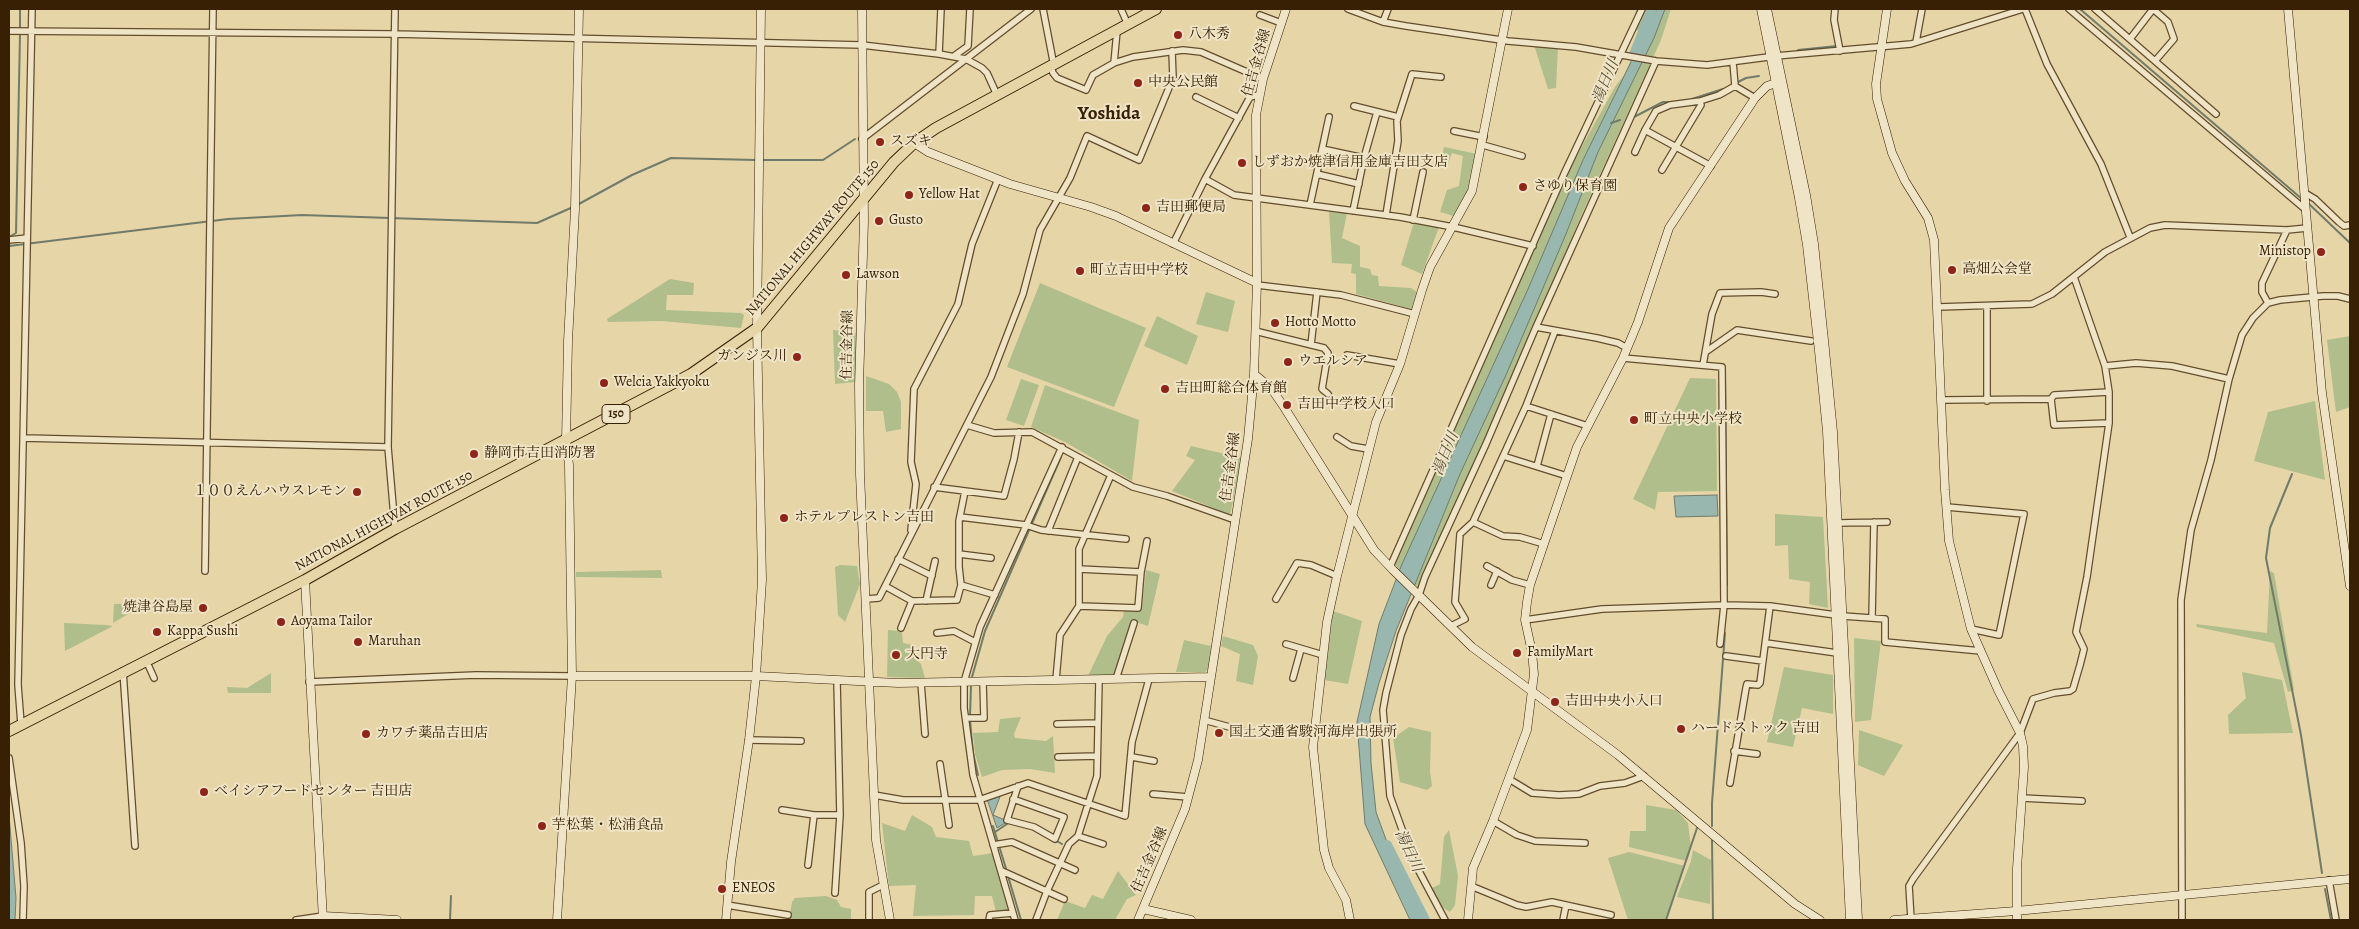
<!DOCTYPE html>
<meta charset="utf-8">
<style>
body{margin:0}
#map{position:relative;width:2359px;height:929px;overflow:hidden;background:#e6d5a7;font-family:Alegreya,serif}
canvas{display:block}
.frame{position:absolute;inset:0;border:10px solid #372003;pointer-events:none}
</style>
<div id="map">
<canvas width="2359" height="929"></canvas>
<div class="frame"></div>
</div>
<script>
const context = document.querySelector('canvas').getContext('2d');
context.lineJoin = 'round';
function fillPath(path, color) { context.fillStyle = color; context.fill(path, 'evenodd'); }
const shape = rows => new Path2D(rows.map(r => 'M' + r).join(''));
function trace(path, color, width, dash) { context.strokeStyle = color; context.lineWidth = width; context.lineCap = dash ? 'butt' : 'round'; context.setLineDash(dash || []); context.stroke(path); }
function label(font, color, halo, rows, align = 'center') {
  context.font = font + ' Alegreya,"Noto Serif JP",serif'; context.lineWidth = 4; context.setLineDash([]); context.textBaseline = 'middle'; context.strokeStyle = halo; context.fillStyle = color; for (const [text, x, y, turn = 0] of rows) {
    context.save(); context.translate(x, y); context.rotate((+turn || 0) * Math.PI / 180); context.textAlign = isNaN(turn) ? turn : align; if (halo) context.strokeText(text, 0, 0); context.fillText(text, 0, 0); context.restore();
  }
}
fillPath(shape([
 [1636,9,1671,9,1661,40,1581,216,1486,444,1418,587,1395,565,1567,173,1615,87,1624,75,1643,34,1633,27],
 [1534,45,1558,47,1556,88,1548,89],
 [1444,147,1477,154,1474,179,1457,217,1440,212,1447,190,1459,186,1463,156,1452,153,1447,167,1440,163],
 [1329,212,1347,213,1342,238,1360,246,1360,267,1370,269,1372,275,1378,276,1379,286,1411,288,1417,292,1415,310,1356,294,1356,274,1351,273,1352,264,1332,263],
 [1414,222,1439,227,1422,274,1401,265],
 [670,279,694,283,693,295,667,295,666,310,741,313,744,315,741,328,661,321,608,322,607,319],
 [1040,283,1146,328,1114,407,1007,367],
 [1206,292,1235,301,1228,332,1196,324],
 [1157,316,1198,336,1187,365,1144,346],
 [833,330,857,333,855,382,835,384],
 [2350,336,2350,407,2336,412,2327,340],
 [866,376,889,384,897,392,901,402,901,429,886,432,883,411,866,411],
 [1690,378,1716,379,1717,491,1658,492,1655,510,1633,499],
 [1021,379,1039,385,1024,426,1006,420],
 [1045,385,1139,420,1132,481,1065,442,1031,427],
 [2315,401,2325,480,2254,461,2268,412],
 [1191,446,1242,458,1230,515,1172,491,1195,460,1186,456],
 [1775,514,1823,517,1828,608,1809,604,1810,582,1789,579,1788,545,1775,546],
 [840,565,857,566,860,584,845,622,838,615,835,567],
 [661,570,662,578,576,577,576,572],
 [1146,570,1160,574,1148,626,1136,622,1114,677,1088,676,1107,636,1123,617,1124,610,1142,607],
 [2270,571,2274,573,2294,690,2288,692,2274,643,2197,627,2196,624,2267,633],
 [147,603,113,623,114,604],
 [1333,611,1362,621,1348,684,1324,680],
 [64,623,106,625,113,626,65,651],
 [888,630,899,631,902,633,903,643,912,645,914,657,921,664,925,678,887,677],
 [1223,636,1253,645,1258,656,1253,685,1236,681,1240,654,1221,646],
 [1854,638,1881,641,1871,720,1855,722],
 [1184,640,1211,646,1208,669,1205,672,1176,672],
 [1784,667,1833,675,1833,714,1802,708,1793,747,1767,742],
 [2242,672,2282,680,2293,733,2229,734,2228,715,2246,698],
 [271,673,271,693,228,693,227,687,247,688],
 [1021,717,1014,734,1015,738,1046,741,1053,736,1055,773,1030,769,1002,770,982,777,975,754,973,733,998,732,1000,719],
 [1409,727,1431,732,1430,771,1432,786,1427,790,1400,782,1393,738],
 [1859,730,1903,745,1884,776,1858,765],
 [1646,805,1676,810,1688,823,1691,848,1687,861,1629,847,1630,831,1646,831],
 [912,815,932,827,936,837,969,841,973,856,993,853,1008,910,996,912,992,896,975,896,974,915,913,916,916,885,889,886,882,823,905,831],
 [1449,830,1458,876,1455,905,1450,912,1440,906,1432,888,1440,884,1444,837],
 [1693,850,1711,860,1710,904,1677,897,1691,861],
 [1629,852,1685,866,1666,920,1628,920,1608,858],
 [1118,871,1136,895,1127,899,1115,920,1057,920,1065,901,1085,908,1092,895,1103,899],
 [826,896,837,900,841,907,851,909,851,920,789,920,792,902,795,898]
]), '#b0be8b');
const water = shape([
 [1657,9,1665,9,1654,38,1598,152,1566,234,1506,375,1460,474,1396,631,1379,683,1370,717,1371,763,1376,812,1396,867,1427,920,1410,920,1365,824,1357,722,1379,624,1402,564,1528,289,1583,160,1657,9],
 [1717,495,1718,516,1676,517,1674,496,1717,495],
 [1001,794,993,815,1005,820,1007,822,997,828,987,799,1001,794],
 [9,815,16,898,15,920,9,920,9,815]
]);
fillPath(water, '#98b7af');
trace(water, '#717b6a', 1);
trace(shape([
 [2080,9,2302,199],
 [20,29,20,9],
 [1798,50,1837,46],
 [1738,82,1746,78,1759,76],
 [1692,99,1723,89],
 [1632,118,1663,102,1675,102],
 [1611,123,1620,120],
 [761,160,823,160,855,139],
 [2308,203,2350,243],
 [577,205,632,175,671,158,756,160],
 [9,237,16,233,20,34],
 [9,246,228,219,302,215,537,223,573,207],
 [1725,373,1727,585],
 [2292,474,2270,528,2266,558,2301,735,2322,873],
 [972,677,985,631,1061,457],
 [970,716,971,686],
 [970,720,973,753,978,775],
 [993,826,1007,872],
 [1712,826,1712,803,1725,633],
 [995,832,1010,822],
 [1055,840,1062,844],
 [1712,840,1713,920],
 [1008,876,1021,920],
 [2325,889,2331,920],
 [450,920,451,896],
 [1666,920,1697,828]
]), '#717b6a', 2);
trace(shape([
 [1633,57,1652,9],
 [1387,845,1425,920]
]), '#98b7af', 10);
const street = shape([
 [395,9,388,447,395,529],
 [1043,9,1054,66],
 [1121,9,1128,25],
 [1348,9,1383,22,1406,26,1508,41,1576,47,1656,61,1707,65,1776,56,1911,44,2023,9],
 [1835,9,1834,20,1840,51],
 [2025,9,2047,64,2101,164,2130,237],
 [2069,9,2306,210],
 [2095,9,2216,114],
 [2153,9,2168,22,2174,39,2155,61],
 [1260,15,1281,23],
 [1383,22,1388,9],
 [9,31,394,34,862,45,939,54,966,59,982,68,987,73,997,95],
 [2130,39,2153,9],
 [1916,42,1922,9],
 [939,54,941,9],
 [954,56,968,46,970,9],
 [1733,62,1735,86,1755,98],
 [1114,63,1117,31],
 [1051,67,1053,73,1057,78,1086,90,1093,75,1114,63,1133,57,1183,50,1201,52,1263,79],
 [1196,97,1239,118],
 [1354,106,1398,117],
 [1454,131,1484,137],
 [862,139,1031,9],
 [1483,145,1522,156],
 [1322,149,1364,158],
 [1635,152,1645,130],
 [1711,166,1645,130,1656,111,1670,105,1700,101,1719,95,1735,86],
 [1662,170,1701,105,1700,101],
 [1317,174,1359,184],
 [1205,179,1234,195,1400,217,1453,227,1533,246],
 [2305,193,2315,199,2339,222,2344,226,2350,225],
 [1310,205,1329,117],
 [1353,211,1364,158,1377,112],
 [1386,215,1398,141,1397,121,1412,74,1441,77],
 [1413,220,1423,172],
 [9,240,27,238],
 [1173,244,1205,179,1250,97,1259,95],
 [1257,285,1341,295,1415,314],
 [2268,303,2262,292,2262,283,2287,230],
 [1938,307,2032,304,2052,294,2105,252,2150,228,2165,225,2287,230,2307,228],
 [1987,307,1987,401],
 [1536,327,1597,338,1618,343,1627,348],
 [1255,331,1324,348,1328,353,1322,389,1328,394],
 [1311,345,1317,292],
 [1707,351,1737,330,1811,341],
 [1347,355,1400,364],
 [1623,358,1722,367,1724,605,1720,644],
 [1703,365,1712,314,1720,293,1761,292,1775,294],
 [2105,366,2136,363,2172,366,2229,379],
 [2051,399,2054,425,2109,423],
 [1942,400,2051,399,2054,395,2109,392],
 [1526,406,1588,426],
 [967,425,994,433,1032,432,1133,487,1167,496,1235,520],
 [1337,437,1351,446,1368,449],
 [24,438,388,447],
 [1503,456,1567,476],
 [1537,466,1551,414],
 [934,487,1004,496,1014,459,1019,432],
 [965,491,959,521,959,567,961,585,995,595],
 [1947,507,2024,514,1999,635,1971,629],
 [960,517,1026,525,1041,530,1126,539],
 [1473,522,1503,536,1520,537,1544,544],
 [1838,523,1887,522],
 [911,530,916,484,911,462,914,389,958,304,972,244,998,179],
 [1048,531,1078,457],
 [959,554,991,558],
 [898,559,932,576],
 [1487,566,1512,580,1530,585],
 [1390,567,1564,174,1642,9],
 [1079,569,1141,572],
 [205,571,213,9],
 [1491,585,1497,571],
 [885,586,912,601,957,600,961,585],
 [866,599,879,598,991,377,1023,294,1040,230,1070,178,1087,136,1139,160,1173,78,1172,51],
 [1276,599,1297,563,1311,565,1337,576],
 [926,601,935,561],
 [1079,606,1138,608,1141,572,1147,541],
 [1872,618,1874,522],
 [1525,620,1602,609,1724,605,1770,606,1843,616,1885,619,1885,642,1981,651],
 [1451,626,1465,619,1455,602,1460,534,1473,522,1526,406,1555,331],
 [901,628,912,601],
 [937,633,954,631,975,642],
 [1766,643,1837,653],
 [1286,644,1323,655],
 [1726,656,1763,661],
 [146,660,154,678],
 [123,671,135,846],
 [1293,678,1301,649],
 [1116,679,1134,623],
 [1056,680,1060,635,1079,606,1079,549,1111,475],
 [837,681,840,815],
 [309,682,476,675,572,676],
 [921,683,925,734],
 [966,718,984,718,983,682],
 [1204,720,1244,731],
 [21,724,18,685,32,9],
 [1057,724,1098,723],
 [749,740,801,741],
 [1734,751,1757,754],
 [1058,757,1097,756],
 [1132,757,1154,761],
 [9,758,21,843,24,886,23,920],
 [940,764,949,825],
 [1509,779,1532,793,1559,795,1579,794,1600,786,1625,783,1644,776],
 [1730,783,1746,688,1747,684,1758,685,1760,683,1770,606],
 [1153,794,1188,797],
 [874,795,903,800,979,800,1028,783,1125,816,1132,742,1149,679],
 [2022,798,2082,801],
 [1013,799,1064,817,1055,839,1034,827,1007,820,1018,786],
 [782,810,814,815,840,815,835,893],
 [1493,821,1517,835,1535,841,1585,843],
 [1078,836,1103,844],
 [993,845,1012,842,1075,870],
 [808,865,814,815],
 [1002,871,1064,899],
 [2329,880,2336,920],
 [1471,886,1517,905,1526,907,1552,902,1611,915],
 [727,905,788,915],
 [1911,919,1909,886,1913,879,2020,733,2033,699,2054,693,2070,691,2073,689,2080,665,2084,649,2076,632,2087,577,2109,423,2109,392,2105,366,2074,277],
 [296,920,323,916],
 [869,920,869,892,883,885],
 [989,920,990,915,1013,913],
 [1015,920,973,775,964,708,964,682,980,627,1062,447],
 [1036,920,1047,891,1069,844,1078,836,1097,776,1099,680],
 [1445,920,1413,860,1390,796,1383,710,1386,693,1401,635,1411,609,1419,595,1425,577,1486,444,1536,327,1656,61],
 [1563,920,1566,905],
 [2182,920,2181,600,2191,530,2211,460,2229,379,2242,335,2253,318,2268,303,2280,300,2323,296,2338,296,2350,299]
]);
const secondary = shape([
 [862,9,864,221,859,385,860,474,876,840,890,920],
 [1761,9,1799,198,1807,245,1819,351,1827,431,1850,920],
 [1767,9,1806,195,1814,244,1825,350,1833,432,1858,920],
 [1887,9,1876,84,1877,99,1892,153,1905,181,1928,218,1934,240,1945,490,1949,541,1971,629,1998,690,2020,733,2023,746,2024,767,2017,868,2017,920],
 [2288,9,2322,393,2350,586],
 [914,143,928,152,1010,184,1091,207,1116,216,1257,283],
 [1254,374,1271,388,1284,407,1374,550,1393,570,1472,647,1618,755,1795,904,1820,920],
 [305,580,323,920],
 [572,676,756,676,898,683,1211,677],
 [1143,909,1191,920],
 [323,916,397,920],
 [557,920,572,676,569,465,566,441,568,341,575,209,579,9],
 [726,920,731,862,749,740,756,676,762,580,757,328,761,9],
 [1138,920,1185,809,1198,760,1211,677,1248,439,1254,374,1257,283,1256,115,1263,79,1286,9],
 [1350,920,1346,900,1329,868,1324,850,1313,747,1327,622,1337,576,1376,422,1400,364,1422,290,1430,267,1472,191,1508,9],
 [1468,920,1473,868,1493,821,1527,730,1534,674,1532,652,1525,620,1527,602,1530,585,1567,476,1577,447,1623,358,1638,322,1669,228,1755,98,1767,86,1776,83],
 [1894,920,2016,911,2350,879]
]);
const highway = shape([
 [9,731,305,580,395,529,691,374,757,328,894,162,914,143,936,128,1156,9]
]);
trace(street, '#634d2c', 8);
trace(secondary, '#372003', 9);
trace(highway, '#372003', 12);
trace(street, '#efe4c6', 5.5);
trace(secondary, '#efe4c6', 8);
trace(highway, '#e6d5a7', 10);
for (const [x, y, r, color] of [
 [1178,35,5,"#8f2418"],
 [1138,83,5,"#8f2418"],
 [880,142,5,"#8f2418"],
 [1242,163,5,"#8f2418"],
 [1523,187,5,"#8f2418"],
 [909,195,5,"#8f2418"],
 [1146,208,5,"#8f2418"],
 [879,221,5,"#8f2418"],
 [2321,252,5,"#8f2418"],
 [1952,270,5,"#8f2418"],
 [1080,271,5,"#8f2418"],
 [846,275,5,"#8f2418"],
 [1275,323,5,"#8f2418"],
 [797,357,5,"#8f2418"],
 [1288,362,5,"#8f2418"],
 [604,383,5,"#8f2418"],
 [1165,389,5,"#8f2418"],
 [1287,405,5,"#8f2418"],
 [1634,420,5,"#8f2418"],
 [474,454,5,"#8f2418"],
 [357,492,5,"#8f2418"],
 [784,518,5,"#8f2418"],
 [203,608,5,"#8f2418"],
 [281,622,5,"#8f2418"],
 [157,632,5,"#8f2418"],
 [358,642,5,"#8f2418"],
 [1517,653,5,"#8f2418"],
 [896,655,5,"#8f2418"],
 [1555,702,5,"#8f2418"],
 [1681,729,5,"#8f2418"],
 [1219,733,5,"#8f2418"],
 [366,734,5,"#8f2418"],
 [204,792,5,"#8f2418"],
 [542,826,5,"#8f2418"],
 [722,889,5,"#8f2418"]
]) { const dot = new Path2D(); dot.arc(x, y, r, 0, 2 * Math.PI); context.fillStyle = color; context.fill(dot); trace(dot, '#efe4c6', 2); }
for (const [x, y, w] of [
 [616,414,28]
]) { const box = new Path2D(); box.roundRect(x - w / 2, y - 9.5, w, 19, 4); context.fillStyle = '#efe4c6'; context.fill(box); trace(box, '#372003', 1); }
label('bold 12px', '#372003', null, [
 ["150",616,414]
]);
label('14px', '#372003', '#efe4c6', [
 ["八木秀",1188,35],
 ["中央公民館",1148,83],
 ["スズキ",890,142],
 ["しずおか焼津信用金庫吉田支店",1252,163],
 ["さゆり保育園",1533,187],
 ["Yellow Hat",919,195],
 ["吉田郵便局",1156,208],
 ["Gusto",889,221],
 ["Ministop",2311,252,"right"],
 ["高畑公会堂",1962,270],
 ["町立吉田中学校",1090,271],
 ["Lawson",856,275],
 ["Hotto Motto",1285,323],
 ["ガンジス川",787,357,"right"],
 ["ウエルシア",1298,362],
 ["Welcia Yakkyoku",614,383],
 ["吉田町総合体育館",1175,389],
 ["吉田中学校入口",1297,405],
 ["町立中央小学校",1644,420],
 ["静岡市吉田消防署",484,454],
 ["１００えんハウスレモン",347,492,"right"],
 ["ホテルプレストン吉田",794,518],
 ["焼津谷島屋",193,608,"right"],
 ["Aoyama Tailor",291,622],
 ["Kappa Sushi",167,632],
 ["Maruhan",368,642],
 ["FamilyMart",1527,653],
 ["大円寺",906,655],
 ["吉田中央小入口",1565,702],
 ["ハードストック 吉田",1691,729],
 ["国土交通省駿河海岸出張所",1229,733],
 ["カワチ薬品吉田店",376,734],
 ["ベイシアフードセンター 吉田店",214,792],
 ["芋松葉・松浦食品",552,826],
 ["ENEOS",732,889]
], 'left');
label('14px', '#372003', '#efe4c6', [
 ["住吉金谷線",1257,63,-74],
 ["NATIONAL HIGHWAY ROUTE 150",813,238,-50],
 ["住吉金谷線",848,345,-89],
 ["住吉金谷線",1231,467,-82],
 ["NATIONAL HIGHWAY ROUTE 150",384,521,-28],
 ["住吉金谷線",1150,860,-67]
]);
label('italic 15px', '#544d37', '#efe4c6', [
 ["湯日川",1606,82,-68],
 ["湯日川",1446,454,-68],
 ["湯日川",1408,851,65]
]);
label('bold 19px', '#372003', '#efe4c6', [
 ["Yoshida",1109,114]
]);
</script>
